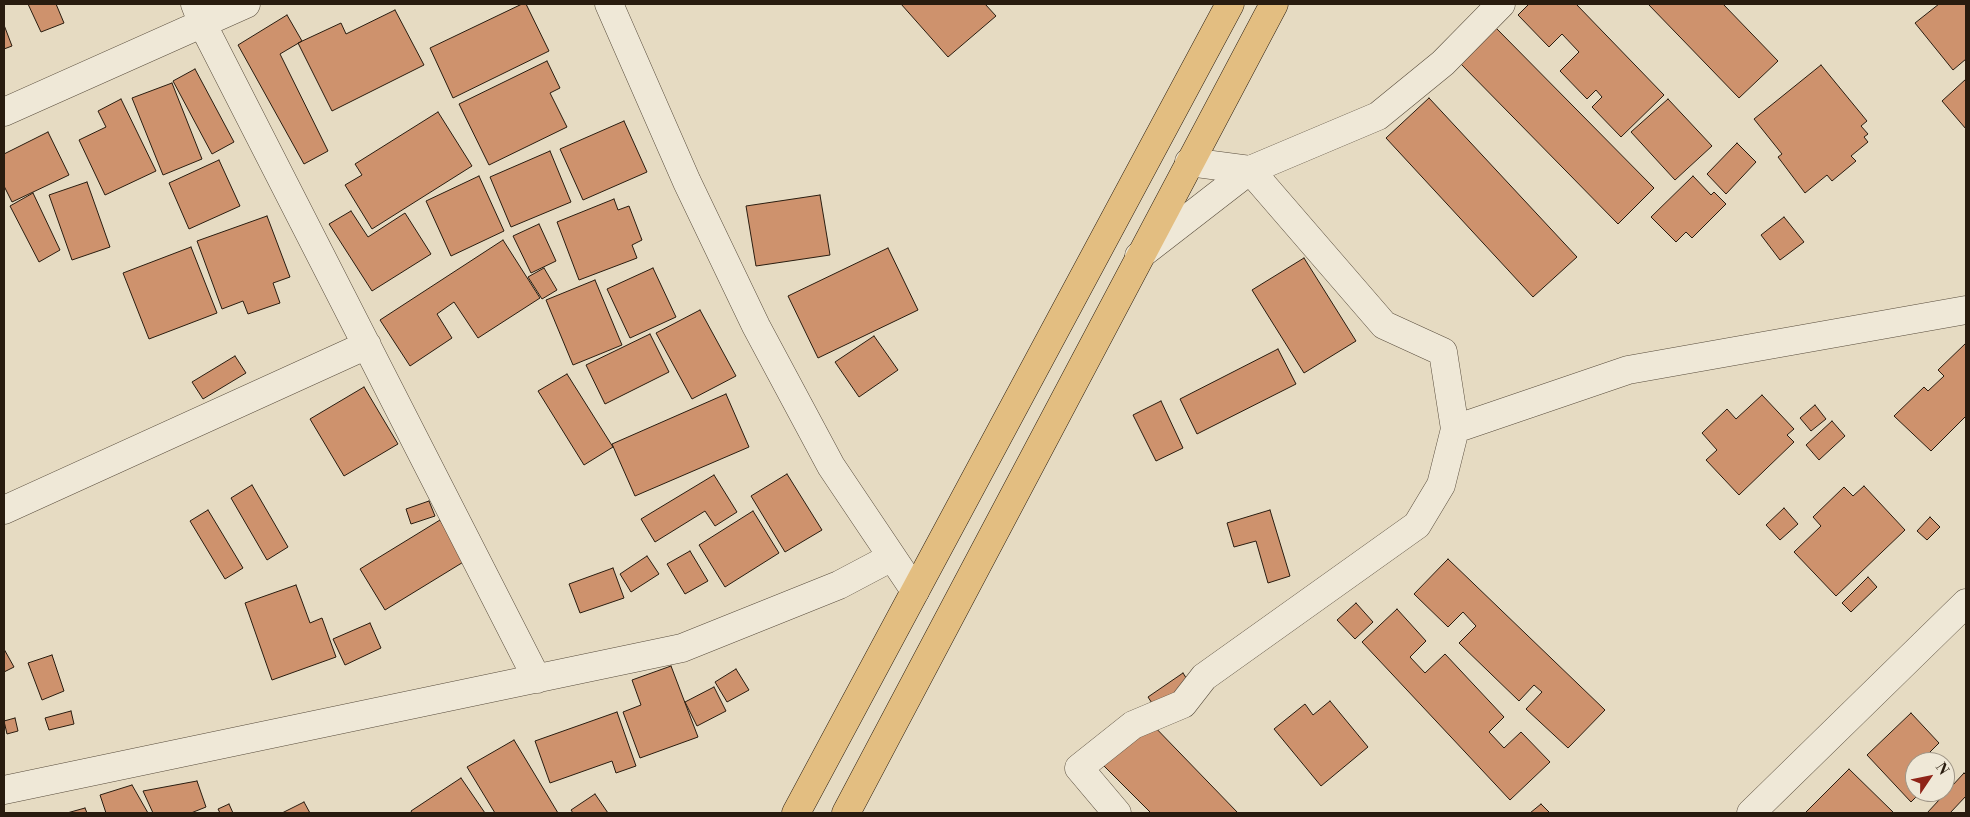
<!DOCTYPE html>
<style>
body{margin:0}
#map{position:relative;width:1970px;height:817px;overflow:hidden;background:#e6dbc2;font-family:"Libre Bodoni",serif}
canvas{display:block}
.frame{position:absolute;inset:0;border:5px solid #291c0f;pointer-events:none}
.north{position:absolute;left:1905px;top:752px;width:50px;height:50px;box-sizing:border-box;background:#efe8d7;border:1px solid #a09687;border-radius:50%;rotate:56deg;font-size:14px;font-weight:700;line-height:20px;text-align:center;color:#291c0f}
.north::after{content:'';display:block;margin:auto;width:18px;height:22px;background:#8f2418;clip-path:polygon(50% 0,100% 100%,50% 72%,0 100%)}
</style>
<div id="map">
<canvas width="1970" height="817"></canvas>
<div class="frame"></div>
<div class="north">N</div>
</div>
<script>
const context = document.querySelector('canvas').getContext('2d');
context.lineJoin = 'round';
function fillPath(path, color) { context.fillStyle = color; context.fill(path, 'evenodd'); }
const shape = rows => new Path2D(rows.map(r => 'M' + r).join(''));
function trace(path, color, width, dash) { context.strokeStyle = color; context.lineWidth = width; context.lineCap = dash ? 'butt' : 'round'; context.setLineDash(dash || []); context.stroke(path); }
const building = shape([
 [28,4,56,4,64,23,41,32,28,4],
 [522,4,526,4,549,51,453,98,430,48,522,4],
 [901,4,985,4,996,16,948,57,901,4],
 [1529,4,1576,4,1664,95,1621,137,1592,107,1602,97,1596,90,1587,99,1560,71,1579,52,1562,34,1549,47,1518,15,1529,4],
 [1648,4,1723,4,1778,61,1739,98,1648,4],
 [1939,4,1966,4,1966,59,1953,70,1915,23,1939,4],
 [395,10,424,65,332,111,298,43,341,23,346,34,395,10],
 [287,15,302,41,280,54,328,151,304,164,238,45,287,15],
 [4,25,12,46,4,49,4,25],
 [1496,28,1654,188,1618,224,1460,63,1496,28],
 [547,61,560,88,550,93,567,127,489,165,459,104,547,61],
 [1821,65,1867,121,1861,126,1868,134,1864,137,1868,142,1851,156,1856,161,1832,181,1827,175,1805,193,1778,157,1782,154,1754,119,1821,65],
 [195,69,234,142,212,154,173,81,195,69],
 [1966,79,1966,129,1942,101,1966,79],
 [172,83,202,159,163,175,132,98,172,83],
 [1429,98,1577,257,1533,297,1386,138,1429,98],
 [121,99,156,171,105,195,79,140,106,127,98,111,121,99],
 [1668,99,1712,146,1675,180,1631,132,1668,99],
 [438,112,472,166,372,229,345,185,362,175,355,164,438,112],
 [624,121,647,172,583,200,560,149,624,121],
 [48,132,69,175,12,202,4,186,4,154,48,132],
 [1737,143,1756,162,1726,194,1707,174,1737,143],
 [550,151,571,202,511,227,490,177,550,151],
 [219,160,240,206,189,229,169,183,219,160],
 [479,176,504,231,451,256,426,201,479,176],
 [1693,176,1711,195,1714,192,1726,204,1692,238,1686,232,1676,242,1651,217,1693,176],
 [87,182,110,247,72,260,49,195,87,182],
 [33,193,60,250,39,262,10,206,33,193],
 [820,195,830,255,756,266,746,206,820,195],
 [614,199,618,210,629,206,642,240,632,245,637,258,579,280,557,222,614,199],
 [351,211,368,237,405,213,431,254,372,291,329,224,351,211],
 [267,216,290,277,273,283,280,303,248,314,243,301,222,309,197,241,267,216],
 [1784,217,1804,242,1780,260,1761,235,1784,217],
 [539,224,556,261,531,273,513,236,539,224],
 [503,240,540,298,478,338,454,302,437,314,452,338,410,366,380,320,503,240],
 [191,247,217,313,149,339,123,273,191,247],
 [888,248,918,310,818,358,788,296,888,248],
 [1304,258,1356,341,1304,373,1252,290,1304,258],
 [544,268,557,290,542,299,528,277,544,268],
 [653,268,676,317,630,338,607,289,653,268],
 [595,280,622,345,573,365,546,300,595,280],
 [700,310,736,376,692,399,656,333,700,310],
 [650,334,669,372,605,404,586,365,650,334],
 [874,336,898,370,859,397,835,362,874,336],
 [1966,343,1966,416,1931,451,1894,416,1924,387,1928,391,1944,376,1938,370,1966,343],
 [1278,349,1296,384,1197,434,1180,399,1278,349],
 [235,356,246,373,203,399,192,382,235,356],
 [567,374,613,447,584,465,538,391,567,374],
 [364,387,398,444,344,476,310,419,364,387],
 [726,394,749,447,635,496,612,444,726,394],
 [1762,395,1794,429,1787,435,1794,442,1739,495,1706,460,1717,450,1702,433,1727,409,1736,419,1762,395],
 [1161,401,1183,448,1156,461,1133,415,1161,401],
 [1815,405,1826,419,1811,431,1800,418,1815,405],
 [1832,421,1845,436,1819,460,1806,445,1832,421],
 [787,474,822,530,785,552,751,496,787,474],
 [714,475,737,512,715,526,705,511,655,542,641,519,714,475],
 [252,485,288,547,267,560,231,498,252,485],
 [1864,486,1905,530,1836,596,1794,552,1821,526,1813,517,1844,487,1853,496,1864,486],
 [429,501,435,516,411,524,406,509,429,501],
 [1784,508,1798,524,1780,540,1766,525,1784,508],
 [208,510,243,568,225,579,190,521,208,510],
 [1270,510,1290,576,1268,583,1256,541,1234,547,1227,523,1270,510],
 [753,511,779,553,725,587,699,545,753,511],
 [1930,517,1940,527,1927,540,1917,531,1930,517],
 [440,520,465,561,385,610,360,569,440,520],
 [690,551,708,581,685,594,667,564,690,551],
 [647,556,659,574,631,592,620,574,647,556],
 [1448,559,1605,710,1568,748,1526,709,1542,692,1534,685,1519,701,1459,643,1476,626,1463,612,1448,627,1414,594,1448,559],
 [613,568,624,598,580,613,569,584,613,568],
 [1868,577,1877,587,1851,612,1842,603,1868,577],
 [296,585,310,623,322,618,336,657,272,680,245,603,296,585],
 [1356,603,1373,622,1355,639,1337,620,1356,603],
 [1397,609,1426,641,1410,657,1425,673,1445,654,1504,717,1489,732,1504,748,1521,732,1550,762,1510,800,1362,642,1397,609],
 [370,623,381,648,345,665,333,639,370,623],
 [4,649,14,667,4,672,4,649],
 [52,655,64,691,42,700,28,663,52,655],
 [671,666,698,737,640,758,623,712,641,705,632,680,671,666],
 [736,669,749,690,727,702,715,682,736,669],
 [1183,673,1192,687,1157,711,1148,697,1183,673],
 [714,687,726,711,697,726,685,702,714,687],
 [1330,701,1368,747,1321,786,1274,729,1305,704,1313,715,1330,701],
 [71,711,74,724,49,730,45,718,71,711],
 [617,712,636,766,616,773,612,761,550,783,535,741,617,712],
 [1911,713,1939,743,1929,753,1938,762,1915,762,1915,792,1921,792,1911,802,1867,755,1911,713],
 [15,718,18,731,7,734,4,721,15,718],
 [1148,720,1238,813,1151,813,1103,765,1148,720],
 [514,740,558,813,495,813,467,767,514,740],
 [1849,769,1894,813,1808,813,1806,812,1849,769],
 [1964,773,1966,775,1966,796,1950,813,1927,813,1964,773],
 [461,778,485,813,412,813,411,811,461,778],
 [197,781,206,807,191,813,153,813,143,791,197,781],
 [132,785,148,813,106,813,100,795,132,785],
 [595,794,608,813,573,813,571,810,595,794],
 [304,802,310,813,282,813,304,802],
 [229,804,233,813,220,813,218,809,229,804],
 [1541,804,1550,813,1530,813,1541,804],
 [85,808,87,813,67,813,85,808]
]);
fillPath(building, '#ce926d');
trace(building, '#291c0f', 1);
const minor = shape([
 [195,4,203,25,537,679],
 [609,4,687,182,756,326,831,466,915,591],
 [4,112,246,4],
 [1189,162,1250,170,1384,325,1443,352,1455,429,1628,370,1966,310],
 [1139,256,1250,170,1378,116,1443,63,1501,4],
 [4,510,367,345],
 [4,790,682,648,839,585,892,557],
 [1117,813,1079,768,1133,725,1183,704,1204,677,1417,525,1441,485,1455,429],
 [1751,813,1966,603]
]);
const major = shape([
 [796,813,1230,4],
 [846,813,1274,4]
]);
trace(minor, '#584c3c', 29);
trace(major, '#291c0f', 29);
trace(minor, '#efe8d7', 28);
trace(major, '#e3be81', 28);
</script>
